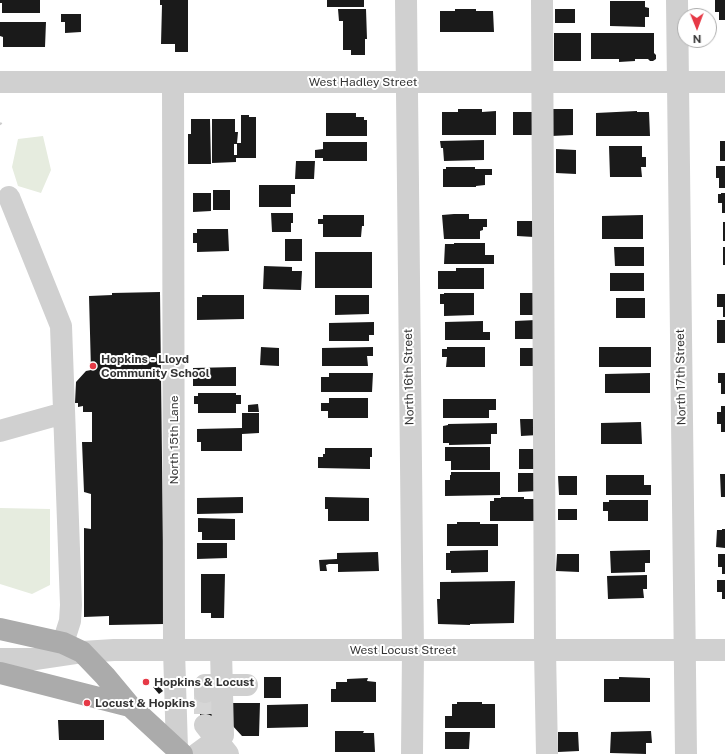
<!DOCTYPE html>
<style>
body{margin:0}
#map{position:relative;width:725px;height:754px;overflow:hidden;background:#fff;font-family:"Public Sans",sans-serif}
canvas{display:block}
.north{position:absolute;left:677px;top:8px;width:40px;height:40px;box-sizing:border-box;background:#fff;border:1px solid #adadad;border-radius:50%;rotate:179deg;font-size:11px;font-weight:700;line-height:16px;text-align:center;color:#333}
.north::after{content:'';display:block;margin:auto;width:14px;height:18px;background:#e63946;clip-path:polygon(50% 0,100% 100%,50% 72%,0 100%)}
</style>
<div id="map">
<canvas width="725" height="754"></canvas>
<div class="north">N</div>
</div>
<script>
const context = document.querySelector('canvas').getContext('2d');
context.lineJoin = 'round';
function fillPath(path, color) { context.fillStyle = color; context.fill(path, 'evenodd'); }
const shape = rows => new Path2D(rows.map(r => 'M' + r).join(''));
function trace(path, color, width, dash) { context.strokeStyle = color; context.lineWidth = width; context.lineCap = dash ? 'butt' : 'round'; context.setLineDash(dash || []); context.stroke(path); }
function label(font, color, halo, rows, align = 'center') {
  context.font = font + ' "Public Sans",sans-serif'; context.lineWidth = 4; context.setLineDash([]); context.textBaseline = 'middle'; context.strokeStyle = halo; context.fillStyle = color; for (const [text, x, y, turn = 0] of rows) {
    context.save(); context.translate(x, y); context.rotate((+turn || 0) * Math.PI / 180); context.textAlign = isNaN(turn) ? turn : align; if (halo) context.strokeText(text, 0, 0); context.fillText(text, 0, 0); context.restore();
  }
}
fillPath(shape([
 [43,136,51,170,41,193,18,186,12,167,18,139],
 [0,508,50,509,50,585,32,594,0,584]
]), '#e6ecdf');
fillPath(shape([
 [0,0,40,0,40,13,2,13,2,3,0,3],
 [160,0,188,0,188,52,175,52,175,44,161,44,162,5,160,5],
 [327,0,364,0,364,7,327,7],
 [715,0,725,0,725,20,719,20,719,12,715,12],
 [610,1,645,1,645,7,649,8,649,17,645,17,645,27,610,26],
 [338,9,366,9,367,39,365,39,365,55,351,55,351,50,343,50,343,21,339,21],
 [455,9,476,9,476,11,493,11,494,32,440,32,440,11,455,11],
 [555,9,575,9,575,23,555,23],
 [61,14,81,14,81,32,65,33,65,22,61,22],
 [0,22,46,22,45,47,3,47,3,37,0,36],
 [554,33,581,33,581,61,554,61],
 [591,33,654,33,654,53,656,55,656,59,653,61,650,61,648,59,635,59,635,61,619,62,619,59,591,59],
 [458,109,482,109,482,112,496,111,496,135,442,135,442,112,458,112],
 [551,109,573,109,573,135,551,136],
 [637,111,637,112,649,112,650,136,596,136,596,113],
 [513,112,539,112,539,135,513,135],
 [326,113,356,113,356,117,364,117,364,120,367,120,367,136,326,136],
 [241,115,249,115,249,117,256,117,256,158,236,158,236,162,212,163,212,119,235,119,235,132,238,132,237,143,241,143],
 [234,144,237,144,237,155,234,155],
 [191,119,210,119,211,164,188,164,188,134,191,134],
 [484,140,484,160,444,161,443,148,441,148,440,141],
 [720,141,725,141,725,161,720,161],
 [323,142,367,142,367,161,323,161,323,158,315,158,315,150,323,149],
 [609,146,642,146,642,157,646,157,646,167,641,167,642,177,610,177],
 [556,149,576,150,576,174,556,173],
 [296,161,315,161,314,179,295,179],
 [716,166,725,166,725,188,719,188,719,178,716,178],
 [446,167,475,167,475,169,492,169,492,175,485,175,485,185,476,186,476,187,443,187,443,169,446,169],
 [259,185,295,185,295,194,291,194,291,207,259,207],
 [213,190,230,190,230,210,213,210],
 [193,193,211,193,211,211,193,212],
 [721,193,725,193,725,213,722,213,722,203,718,203,718,194,721,194],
 [271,213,293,213,293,223,291,223,291,232,272,232],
 [454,214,469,214,469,219,487,219,487,227,483,227,483,230,480,231,480,239,444,239,442,215],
 [323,215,364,215,364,226,362,226,361,237,323,237,323,224,318,224,318,219,323,219],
 [643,215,643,239,602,239,602,216],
 [517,221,534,221,534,237,517,236],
 [723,222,725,222,725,241,723,241],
 [197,229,228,229,229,251,197,252,197,243,193,243,193,233,197,233],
 [285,239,302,239,302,261,285,261],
 [454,243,485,243,485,255,494,255,494,264,444,264,445,244,454,244],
 [614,247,644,247,644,266,615,266],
 [723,247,725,247,725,265,723,265],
 [315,252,372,252,372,288,315,288],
 [264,266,292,267,292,271,302,271,301,290,263,289],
 [456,268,484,268,484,289,438,289,438,271,456,271],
 [610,273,644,273,644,291,610,291],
 [160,292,164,624,109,625,109,616,84,617,84,528,91,529,91,494,84,492,82,442,92,442,92,412,83,412,83,406,78,407,78,403,75,403,76,382,86,371,91,370,89,296,112,295,112,293],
 [444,293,474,293,474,315,444,316,444,304,440,304,440,294,444,294],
 [520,293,537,293,537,315,520,315],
 [717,294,725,294,725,317,723,317,723,307,717,307],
 [202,295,244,295,244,319,197,320,197,297,202,297],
 [335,295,369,295,369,314,335,315],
 [616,298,645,298,645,318,616,318],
 [536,320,536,339,515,339,515,321],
 [717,320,725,320,725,343,717,343],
 [483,321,483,332,490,332,490,340,445,340,445,322],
 [374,322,374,335,369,335,369,341,329,341,329,323],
 [261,347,279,348,279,366,260,365],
 [373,347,373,356,367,356,368,366,322,366,322,348],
 [447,347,485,347,485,367,446,367,447,357,442,357,442,349,447,349],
 [599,347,651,347,651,367,599,367],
 [520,348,538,348,537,366,520,366],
 [236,367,236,386,193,386,193,368],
 [329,373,373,373,372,392,321,392,321,377,329,377],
 [650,373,650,393,605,393,605,374],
 [718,373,725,373,725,394,721,394,721,383,718,383],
 [198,393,236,393,236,395,241,395,241,404,236,404,236,413,198,413,198,404,194,404,194,396,198,396],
 [329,398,368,398,368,418,328,418,328,411,321,411,321,403,329,403],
 [443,399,496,399,496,410,489,410,489,418,443,418],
 [258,404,259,412,248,412,248,405],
 [721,406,725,406,725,432,721,432,721,424,717,424,717,412,721,412],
 [242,413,259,413,259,433,242,434,242,451,201,451,201,442,197,442,197,429,242,428],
 [520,419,538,419,538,435,521,436],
 [641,422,642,444,601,444,601,423],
 [497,423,497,434,491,434,491,444,449,445,449,443,443,443,443,426,448,425,448,424],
 [445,447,490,447,490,470,451,470,451,461,445,461],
 [325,448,372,448,372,457,370,457,370,469,318,468,318,457,323,457,323,454,325,454],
 [519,449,538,449,538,469,519,469],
 [451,472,500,472,500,495,445,496,445,480,450,480,450,475,451,475],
 [518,473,537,473,537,491,518,492],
 [720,474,725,474,725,497,721,497],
 [606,475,644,475,644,485,651,485,651,495,606,495],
 [558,476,577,476,577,495,559,495],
 [243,497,243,513,197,514,197,498],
 [325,497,369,498,369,521,328,521,328,509,325,509],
 [501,497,524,497,524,499,537,499,537,521,490,521,490,501,494,501,494,498,501,498],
 [609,500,648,500,648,521,608,521,608,511,603,511,603,502,609,502],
 [558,509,577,509,577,520,558,520],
 [198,518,235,519,235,540,202,540,202,532,198,532],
 [457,522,480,522,480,524,498,524,498,546,447,546,447,524,457,524],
 [722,529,725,529,725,548,716,547,717,530,722,530],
 [197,543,227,543,227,558,197,559],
 [488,550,488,572,451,573,451,570,446,570,446,553,450,553,450,551],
 [650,550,650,563,645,563,645,572,611,573,610,551],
 [378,552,379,571,338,572,338,564,329,564,326,565,327,571,320,571,319,560,337,559,337,553],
 [557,554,579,554,579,572,556,571],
 [718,554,725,554,725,574,722,574,722,567,718,567],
 [201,574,225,574,224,618,211,618,211,613,201,613],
 [647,575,647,589,643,589,644,598,608,599,607,576],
 [717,580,725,580,725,599,722,599,722,592,717,592],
 [515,581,514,623,470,624,470,625,438,624,437,599,440,599,440,582],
 [264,677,281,677,281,698,264,698],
 [619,677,650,678,650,702,604,702,604,679,619,679],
 [368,678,367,681,376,682,376,702,331,702,331,689,336,689,336,682,347,682,347,679],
 [157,684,163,691,159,694,153,687],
 [200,692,219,692,219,726,200,726],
 [457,702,482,702,482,704,495,704,495,728,445,728,445,716,452,716,452,704,457,704],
 [230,703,260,703,259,736,242,736,231,724],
 [308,704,308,727,267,728,267,705],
 [58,720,104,720,104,740,59,740],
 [335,731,364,731,363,733,374,733,375,752,335,752],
 [651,731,652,743,646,743,646,754,610,753,611,732],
 [445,732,470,732,469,749,445,749],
 [558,732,578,732,579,751,558,752]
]), '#1a1a1a');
trace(shape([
 [205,692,205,725]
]), '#d6d6d6', 22, [22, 11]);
trace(shape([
 [0,123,2,125]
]), '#cdcdcd', 2.5, [2, 2]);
trace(shape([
 [406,0,413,650,412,754],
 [542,0,545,650,547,754],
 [677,0,686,754],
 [0,82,725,82],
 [173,82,174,650,177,749],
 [9,197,61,326,71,605,70,621,63,643],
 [0,431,64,413],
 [0,659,35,659,82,652,114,650,725,650],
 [205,692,205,685,247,685],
 [205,725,228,754],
 [197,754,223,735,221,650]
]), '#d0d0d0', 22);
trace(shape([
 [0,629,63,643,82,652,105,676,130,706,182,754],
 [0,673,130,706]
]), '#ababab', 22);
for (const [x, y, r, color] of [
 [93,366,4,"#e63946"],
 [146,682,4,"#e63946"],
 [87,703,4,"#e63946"]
]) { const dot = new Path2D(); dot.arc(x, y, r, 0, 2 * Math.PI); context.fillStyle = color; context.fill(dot); trace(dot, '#fff', 1.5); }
label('12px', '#333', '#fff', [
 ["West Hadley Street",363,82],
 ["North 16th Street",409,377,-91],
 ["North 17th Street",681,377,-91],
 ["North 15th Lane",174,440,-90],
 ["West Locust Street",403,650]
]);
label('bold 12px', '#333', '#fff', [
 ["Hopkins - Lloyd",101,359],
 ["Community School",101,373],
 ["Hopkins & Locust",154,682],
 ["Locust & Hopkins",95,703]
], 'left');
</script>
